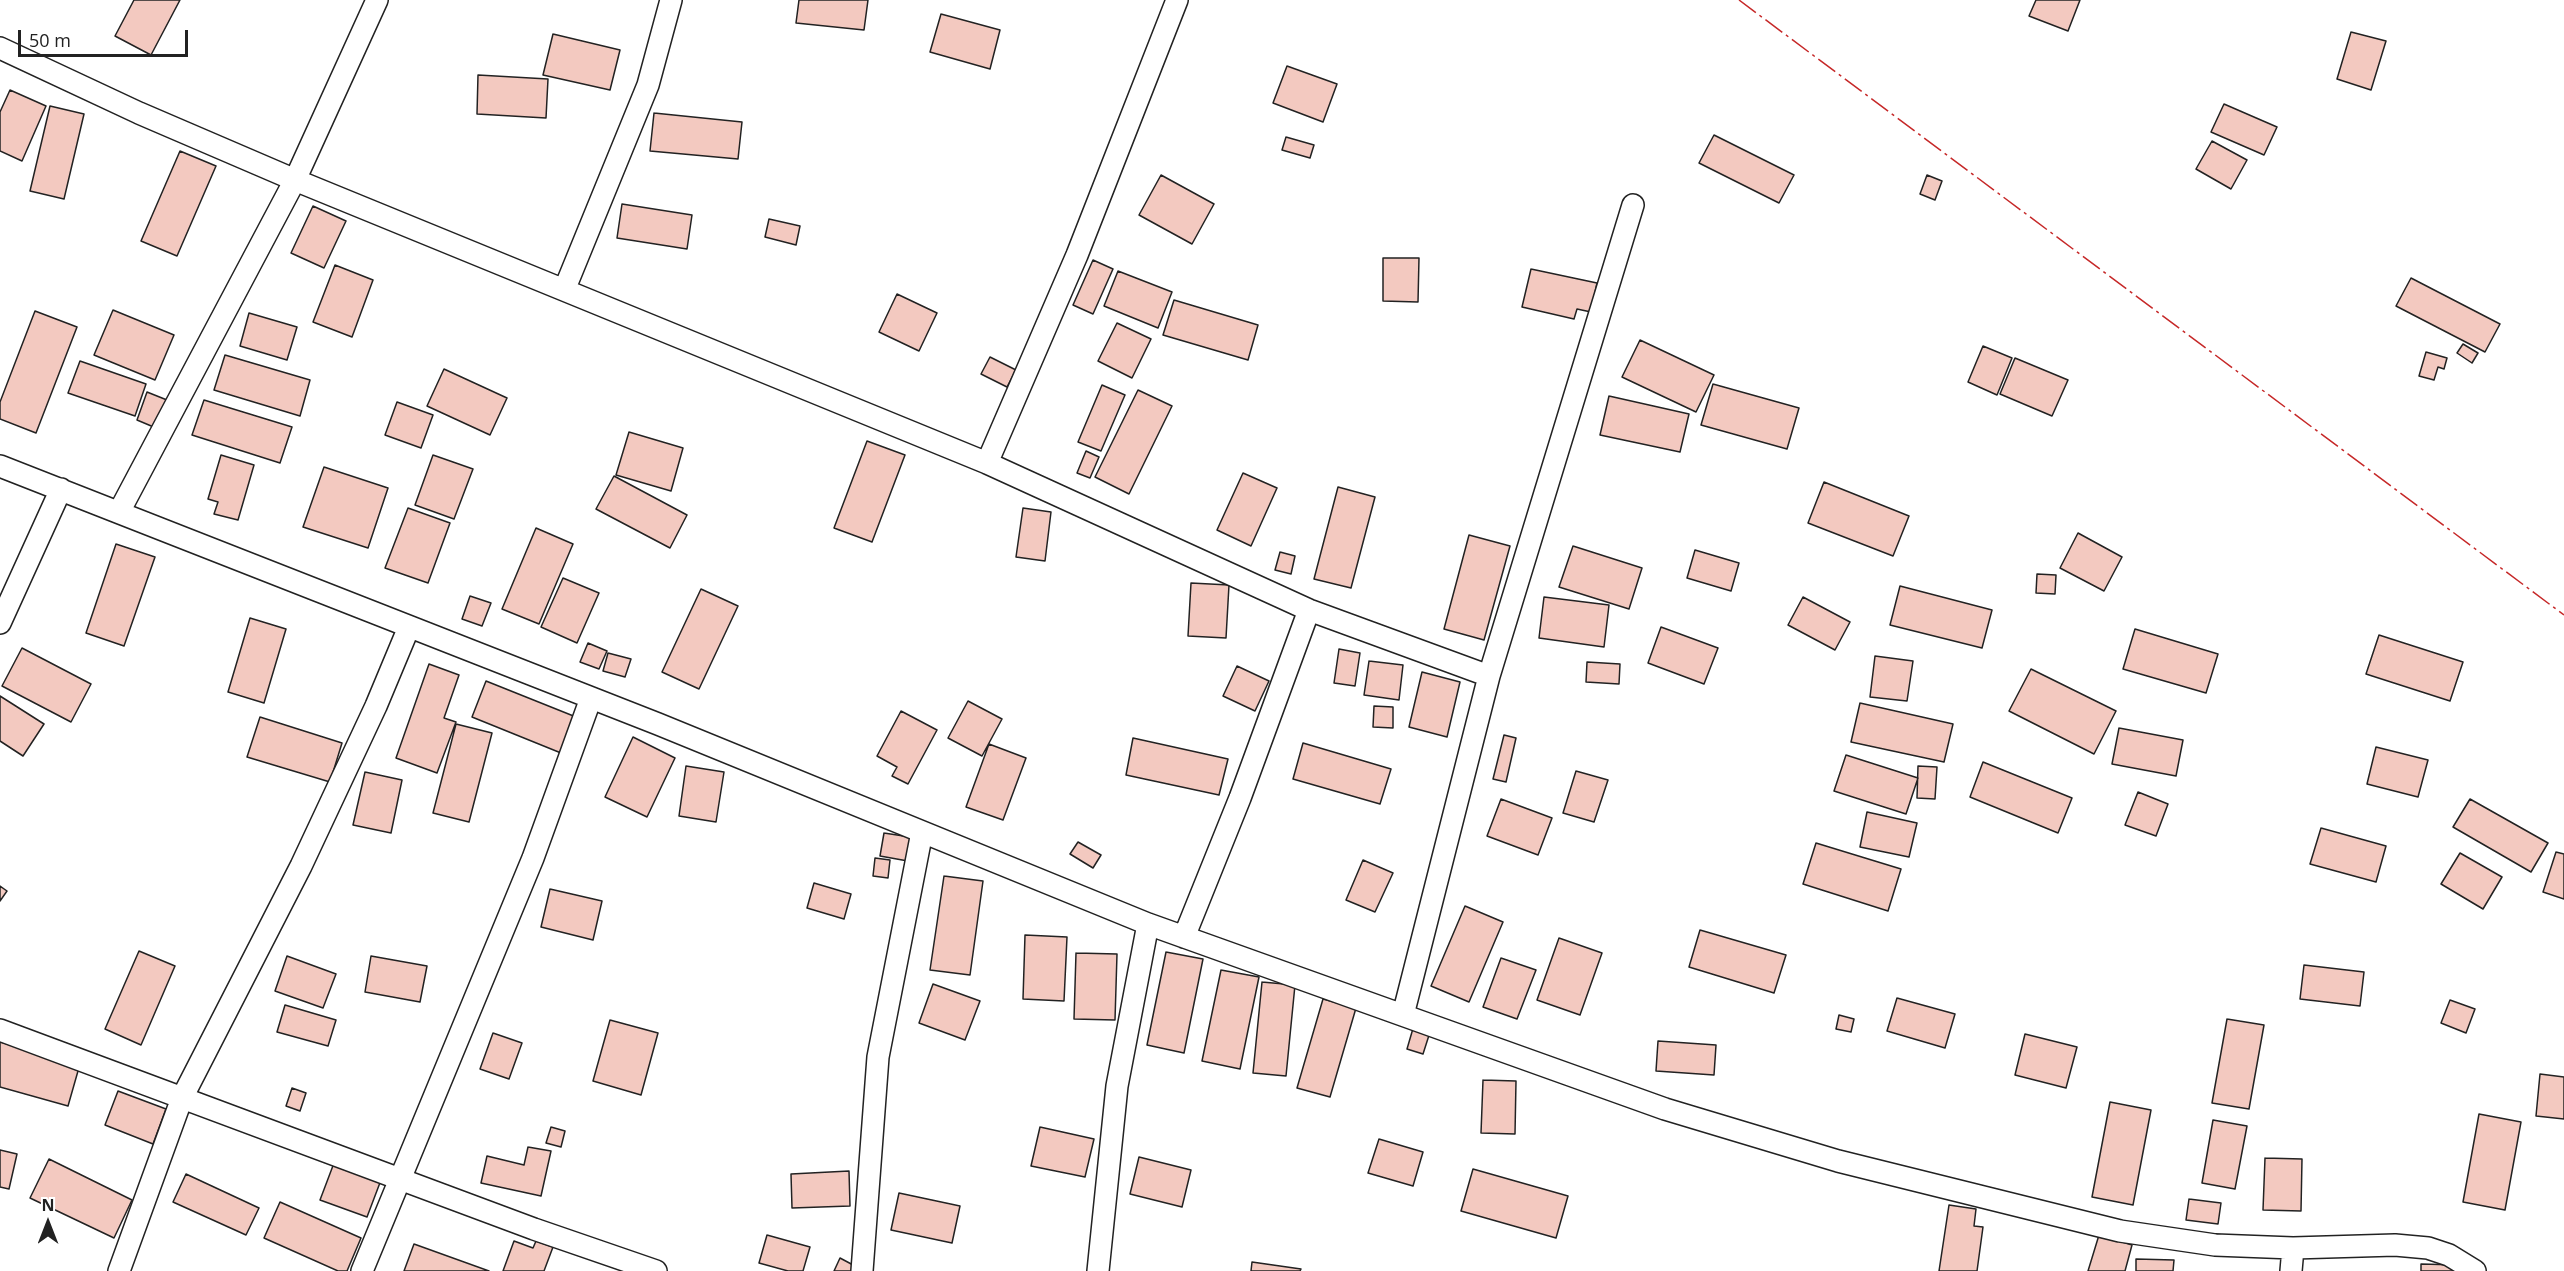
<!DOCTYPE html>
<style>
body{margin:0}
#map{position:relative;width:2564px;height:1271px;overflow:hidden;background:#fff;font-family:"Open Sans",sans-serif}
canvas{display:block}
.north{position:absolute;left:18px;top:1193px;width:60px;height:60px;-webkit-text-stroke:4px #fff;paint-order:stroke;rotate:0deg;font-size:16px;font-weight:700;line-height:24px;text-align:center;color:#222}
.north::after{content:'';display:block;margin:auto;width:21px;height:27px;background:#222;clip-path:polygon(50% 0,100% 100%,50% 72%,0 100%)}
.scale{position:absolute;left:18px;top:30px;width:170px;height:27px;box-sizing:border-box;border:3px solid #222;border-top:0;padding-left:8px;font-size:18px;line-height:21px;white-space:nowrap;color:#222;-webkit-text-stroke:4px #fff;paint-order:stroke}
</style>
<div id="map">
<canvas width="2564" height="1271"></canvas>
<div class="north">N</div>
<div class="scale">50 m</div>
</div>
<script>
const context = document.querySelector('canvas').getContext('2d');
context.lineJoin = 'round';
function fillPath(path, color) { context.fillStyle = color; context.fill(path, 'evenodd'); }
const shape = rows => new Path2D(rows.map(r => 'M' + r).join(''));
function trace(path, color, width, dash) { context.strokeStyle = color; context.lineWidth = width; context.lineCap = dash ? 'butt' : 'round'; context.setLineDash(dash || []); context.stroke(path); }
const building = shape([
 [134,0,180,0,151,55,115,36,134,0],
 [799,0,868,0,864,30,796,23,799,0],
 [2036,0,2080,0,2068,31,2029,16,2036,0],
 [941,14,1000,30,990,69,930,52,941,14],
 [2351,32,2386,41,2371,90,2337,79,2351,32],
 [553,34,620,50,610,90,543,75,553,34],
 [1287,66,1337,84,1323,122,1273,103,1287,66],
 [478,75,548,79,546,118,477,114,478,75],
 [10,90,46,106,22,161,0,151,0,112,10,90],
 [2224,104,2277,127,2264,155,2211,132,2224,104],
 [50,106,84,114,64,199,30,191,50,106],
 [654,113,742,122,738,159,650,151,654,113],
 [1714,135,1794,175,1779,203,1699,163,1714,135],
 [1286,137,1314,145,1310,158,1282,150,1286,137],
 [2212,141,2247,160,2231,189,2196,169,2212,141],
 [180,151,216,166,177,256,141,241,180,151],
 [1161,175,1214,204,1192,244,1139,215,1161,175],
 [1927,175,1942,181,1935,200,1920,194,1927,175],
 [622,204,692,215,687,249,617,238,622,204],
 [313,206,346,221,324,268,291,253,313,206],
 [769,219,800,226,796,245,765,237,769,219],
 [1383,258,1419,258,1418,302,1383,301,1383,258],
 [1093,260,1113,269,1093,314,1073,305,1093,260],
 [335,265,373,280,352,337,313,322,335,265],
 [1531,269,1597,283,1591,312,1577,309,1574,319,1522,307,1531,269],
 [1118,271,1172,292,1158,328,1104,306,1118,271],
 [2411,278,2500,324,2485,352,2396,306,2411,278],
 [897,294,937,313,919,351,879,332,897,294],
 [1174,300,1258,325,1248,360,1163,335,1174,300],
 [113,310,174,335,155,380,94,355,113,310],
 [35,311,77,327,36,433,0,419,0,402,35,311],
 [249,313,297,327,287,360,240,346,249,313],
 [1117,323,1151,339,1132,378,1098,361,1117,323],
 [1640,340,1714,375,1696,412,1622,377,1640,340],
 [2463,344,2478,353,2472,363,2457,353,2463,344],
 [1983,346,2012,358,1997,395,1968,382,1983,346],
 [2426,352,2447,358,2444,369,2438,367,2434,380,2419,376,2426,352],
 [225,355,310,380,300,416,214,390,225,355],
 [990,357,1016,370,1007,387,981,374,990,357],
 [2015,358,2068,380,2052,416,2000,394,2015,358],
 [80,361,146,384,135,416,68,393,80,361],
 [444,369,507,398,490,435,427,406,444,369],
 [1713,384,1799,408,1787,449,1701,425,1713,384],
 [1102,385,1125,395,1101,451,1078,442,1102,385],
 [1138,390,1172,406,1129,494,1095,477,1138,390],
 [147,392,167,400,156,428,137,420,147,392],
 [1609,396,1689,414,1680,452,1600,435,1609,396],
 [204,400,292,427,280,463,192,435,204,400],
 [397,402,433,415,421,448,385,435,397,402],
 [629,432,683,448,671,491,616,475,629,432],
 [867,441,905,455,872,542,834,528,867,441],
 [1086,451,1099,457,1090,478,1077,473,1086,451],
 [221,455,254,465,238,520,214,514,218,502,208,499,221,455],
 [433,455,473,469,454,519,415,505,433,455],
 [324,467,388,488,368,548,303,527,324,467],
 [1243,473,1277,488,1251,546,1217,530,1243,473],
 [614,476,687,515,670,548,596,509,614,476],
 [1824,482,1909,516,1893,556,1808,523,1824,482],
 [1338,487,1375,497,1351,588,1314,579,1338,487],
 [408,508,450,523,428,583,385,568,408,508],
 [1023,508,1051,512,1045,561,1016,557,1023,508],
 [536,528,573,544,539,624,502,609,536,528],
 [2078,533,2122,557,2104,591,2060,568,2078,533],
 [1469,535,1510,546,1484,640,1444,629,1469,535],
 [116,544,155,557,124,646,86,633,116,544],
 [1573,546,1642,568,1629,609,1559,587,1573,546],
 [1695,550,1739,563,1731,591,1687,578,1695,550],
 [1280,552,1295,556,1291,574,1275,570,1280,552],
 [2037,574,2056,575,2055,594,2036,593,2037,574],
 [563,578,599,593,577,643,541,627,563,578],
 [1191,583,1229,585,1226,638,1188,636,1191,583],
 [1900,586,1992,610,1982,648,1890,625,1900,586],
 [701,589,738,606,699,689,662,672,701,589],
 [470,596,491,603,482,626,462,619,470,596],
 [1544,597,1609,605,1604,647,1539,638,1544,597],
 [1803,597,1850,622,1835,650,1788,625,1803,597],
 [250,618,286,629,264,703,228,692,250,618],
 [1661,627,1718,648,1704,684,1648,663,1661,627],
 [2135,629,2218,654,2206,693,2123,669,2135,629],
 [2379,635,2463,662,2450,701,2366,674,2379,635],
 [588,643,607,651,599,669,580,662,588,643],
 [22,648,91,684,71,722,2,686,22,648],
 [1339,649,1360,653,1355,686,1334,683,1339,649],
 [608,653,631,659,625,677,603,671,608,653],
 [1875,656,1913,661,1907,701,1870,697,1875,656],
 [1369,661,1403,665,1399,700,1364,695,1369,661],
 [1587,662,1620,664,1619,684,1586,682,1587,662],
 [429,664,459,675,444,718,456,722,437,773,396,758,429,664],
 [1237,666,1269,681,1255,711,1223,696,1237,666],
 [2031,669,2116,711,2094,754,2009,711,2031,669],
 [1422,672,1460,682,1447,737,1409,727,1422,672],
 [486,681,576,717,561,753,472,717,486,681],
 [0,696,44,724,23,756,0,741,0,696],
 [968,701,1002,719,982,756,948,738,968,701],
 [1860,703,1953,724,1944,762,1851,742,1860,703],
 [1374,706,1393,707,1393,728,1373,727,1374,706],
 [901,711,937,730,908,784,892,776,897,767,877,756,901,711],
 [260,717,342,743,330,782,247,757,260,717],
 [456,724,492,733,469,822,433,813,456,724],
 [2119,728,2183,740,2176,776,2112,764,2119,728],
 [1504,735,1516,738,1506,782,1493,779,1504,735],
 [633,737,675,758,647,817,605,797,633,737],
 [1133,738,1228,759,1219,795,1126,775,1133,738],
 [1303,743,1391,769,1380,804,1293,779,1303,743],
 [989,744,1026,758,1003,820,966,807,989,744],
 [2376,747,2428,760,2418,797,2367,784,2376,747],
 [1846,755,1918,778,1906,814,1834,791,1846,755],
 [1983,762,2072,798,2058,833,1970,797,1983,762],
 [686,766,724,772,716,822,679,816,686,766],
 [1918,766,1937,767,1935,799,1917,798,1918,766],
 [1576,771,1608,780,1594,822,1563,813,1576,771],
 [365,772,402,780,391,833,353,825,365,772],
 [2138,792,2168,804,2156,836,2125,825,2138,792],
 [1501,799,1552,818,1538,855,1487,836,1501,799],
 [2470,799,2548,843,2531,872,2453,827,2470,799],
 [1867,812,1917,823,1909,857,1860,847,1867,812],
 [2321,828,2386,846,2376,882,2310,864,2321,828],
 [884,833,923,839,919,863,880,856,884,833],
 [1078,842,1101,855,1093,868,1070,854,1078,842],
 [1816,843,1901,869,1888,911,1803,884,1816,843],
 [2556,852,2564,854,2564,899,2543,892,2556,852],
 [2460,853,2502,877,2483,909,2441,884,2460,853],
 [875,858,890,860,888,878,873,876,875,858],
 [1363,860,1393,873,1375,912,1346,900,1363,860],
 [944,876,983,881,970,975,930,970,944,876],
 [814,883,851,894,844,919,807,908,814,883],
 [0,886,7,891,0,901,0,886],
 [550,889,602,901,593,940,541,927,550,889],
 [1465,906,1503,922,1469,1002,1431,986,1465,906],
 [1700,930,1786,955,1774,993,1689,967,1700,930],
 [1025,935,1067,937,1064,1001,1023,999,1025,935],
 [1559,938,1602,953,1580,1015,1537,1000,1559,938],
 [139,951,175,966,141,1045,105,1029,139,951],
 [1166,952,1203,959,1184,1053,1147,1045,1166,952],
 [1076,953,1117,954,1115,1020,1074,1019,1076,953],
 [287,956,336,974,323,1008,275,991,287,956],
 [371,956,427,966,420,1002,365,992,371,956],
 [1501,958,1536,970,1517,1019,1483,1007,1501,958],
 [2304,965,2364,972,2360,1006,2300,999,2304,965],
 [1221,970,1259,977,1240,1069,1202,1061,1221,970],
 [1262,982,1295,985,1286,1076,1253,1073,1262,982],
 [933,984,980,1001,965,1040,919,1023,933,984],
 [1897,998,1955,1014,1945,1048,1887,1031,1897,998],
 [1323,999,1356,1008,1330,1097,1297,1088,1323,999],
 [2450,1000,2475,1009,2466,1033,2441,1023,2450,1000],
 [285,1005,336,1020,328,1046,277,1032,285,1005],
 [1839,1015,1854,1019,1851,1032,1836,1029,1839,1015],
 [2227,1019,2264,1025,2249,1109,2212,1103,2227,1019],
 [610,1020,658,1033,641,1095,593,1081,610,1020],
 [1414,1025,1431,1029,1423,1054,1407,1049,1414,1025],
 [493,1033,522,1043,509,1079,480,1069,493,1033],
 [2025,1034,2077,1047,2066,1088,2015,1075,2025,1034],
 [1658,1041,1716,1045,1714,1075,1656,1071,1658,1041],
 [0,1042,80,1064,68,1106,0,1087,0,1042],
 [2540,1074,2564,1077,2564,1119,2536,1116,2540,1074],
 [1483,1080,1516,1081,1515,1134,1481,1133,1483,1080],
 [292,1088,306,1093,300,1111,286,1106,292,1088],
 [118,1091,166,1109,153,1144,105,1125,118,1091],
 [2110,1102,2151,1110,2133,1205,2092,1197,2110,1102],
 [2479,1114,2521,1122,2505,1210,2463,1202,2479,1114],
 [2213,1120,2247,1126,2235,1189,2202,1183,2213,1120],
 [551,1127,565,1131,561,1147,546,1143,551,1127],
 [1040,1127,1094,1139,1085,1177,1031,1166,1040,1127],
 [1379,1139,1423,1152,1413,1186,1368,1173,1379,1139],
 [528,1147,551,1151,541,1196,481,1183,487,1156,524,1165,528,1147],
 [0,1150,17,1154,9,1189,0,1187,0,1150],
 [1139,1157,1191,1170,1182,1207,1130,1194,1139,1157],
 [2265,1158,2302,1159,2301,1211,2263,1210,2265,1158],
 [49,1159,132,1200,114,1238,30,1198,49,1159],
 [334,1163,381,1180,367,1217,320,1200,334,1163],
 [1473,1169,1568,1196,1556,1238,1461,1211,1473,1169],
 [849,1171,850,1206,792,1208,791,1174,849,1171],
 [186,1174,259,1208,246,1235,173,1202,186,1174],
 [899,1193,960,1206,952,1243,891,1230,899,1193],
 [2189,1199,2221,1203,2218,1224,2186,1220,2189,1199],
 [280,1202,361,1238,347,1271,338,1271,264,1238,280,1202],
 [1949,1205,1976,1209,1974,1226,1983,1227,1977,1271,1939,1271,1949,1205],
 [767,1235,810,1247,803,1271,788,1271,759,1263,767,1235],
 [2099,1235,2132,1245,2125,1271,2088,1271,2099,1235],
 [514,1241,533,1248,536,1241,553,1247,544,1271,503,1271,514,1241],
 [414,1244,489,1271,404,1271,414,1244],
 [840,1258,855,1266,853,1271,834,1271,840,1258],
 [2136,1259,2174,1260,2173,1271,2136,1271,2136,1259],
 [1252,1262,1301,1269,1300,1271,1251,1271,1252,1262],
 [2421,1264,2458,1265,2458,1271,2421,1271,2421,1264]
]);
fillPath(building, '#f3c9c0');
trace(building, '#222', 1.5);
const minor = shape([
 [0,48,139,113,295,180,987,463,1309,610,1489,676],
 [565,288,648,85,671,0],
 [987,463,1077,255,1177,0],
 [0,466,658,724,1148,924,1665,1109,1838,1161,2120,1231,2215,1245,2293,1248,2395,1245,2428,1248,2449,1255,2475,1271],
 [119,512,295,180,377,0],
 [0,623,61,489],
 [1184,937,1240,798,1309,610],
 [1403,1015,1489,676,1633,205],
 [0,1030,534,1229,656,1271],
 [119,1271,182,1098,301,866,376,706,409,627],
 [362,1271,533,858,591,698],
 [862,1271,878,1057,922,832],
 [1098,1271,1117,1086,1148,924],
 [2291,1271,2293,1248]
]);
trace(minor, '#222', 24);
trace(minor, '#fff', 21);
trace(shape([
 [1739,0,2564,615]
]), '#c62828', 1.5, [21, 4.5, 3, 4.5]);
</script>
